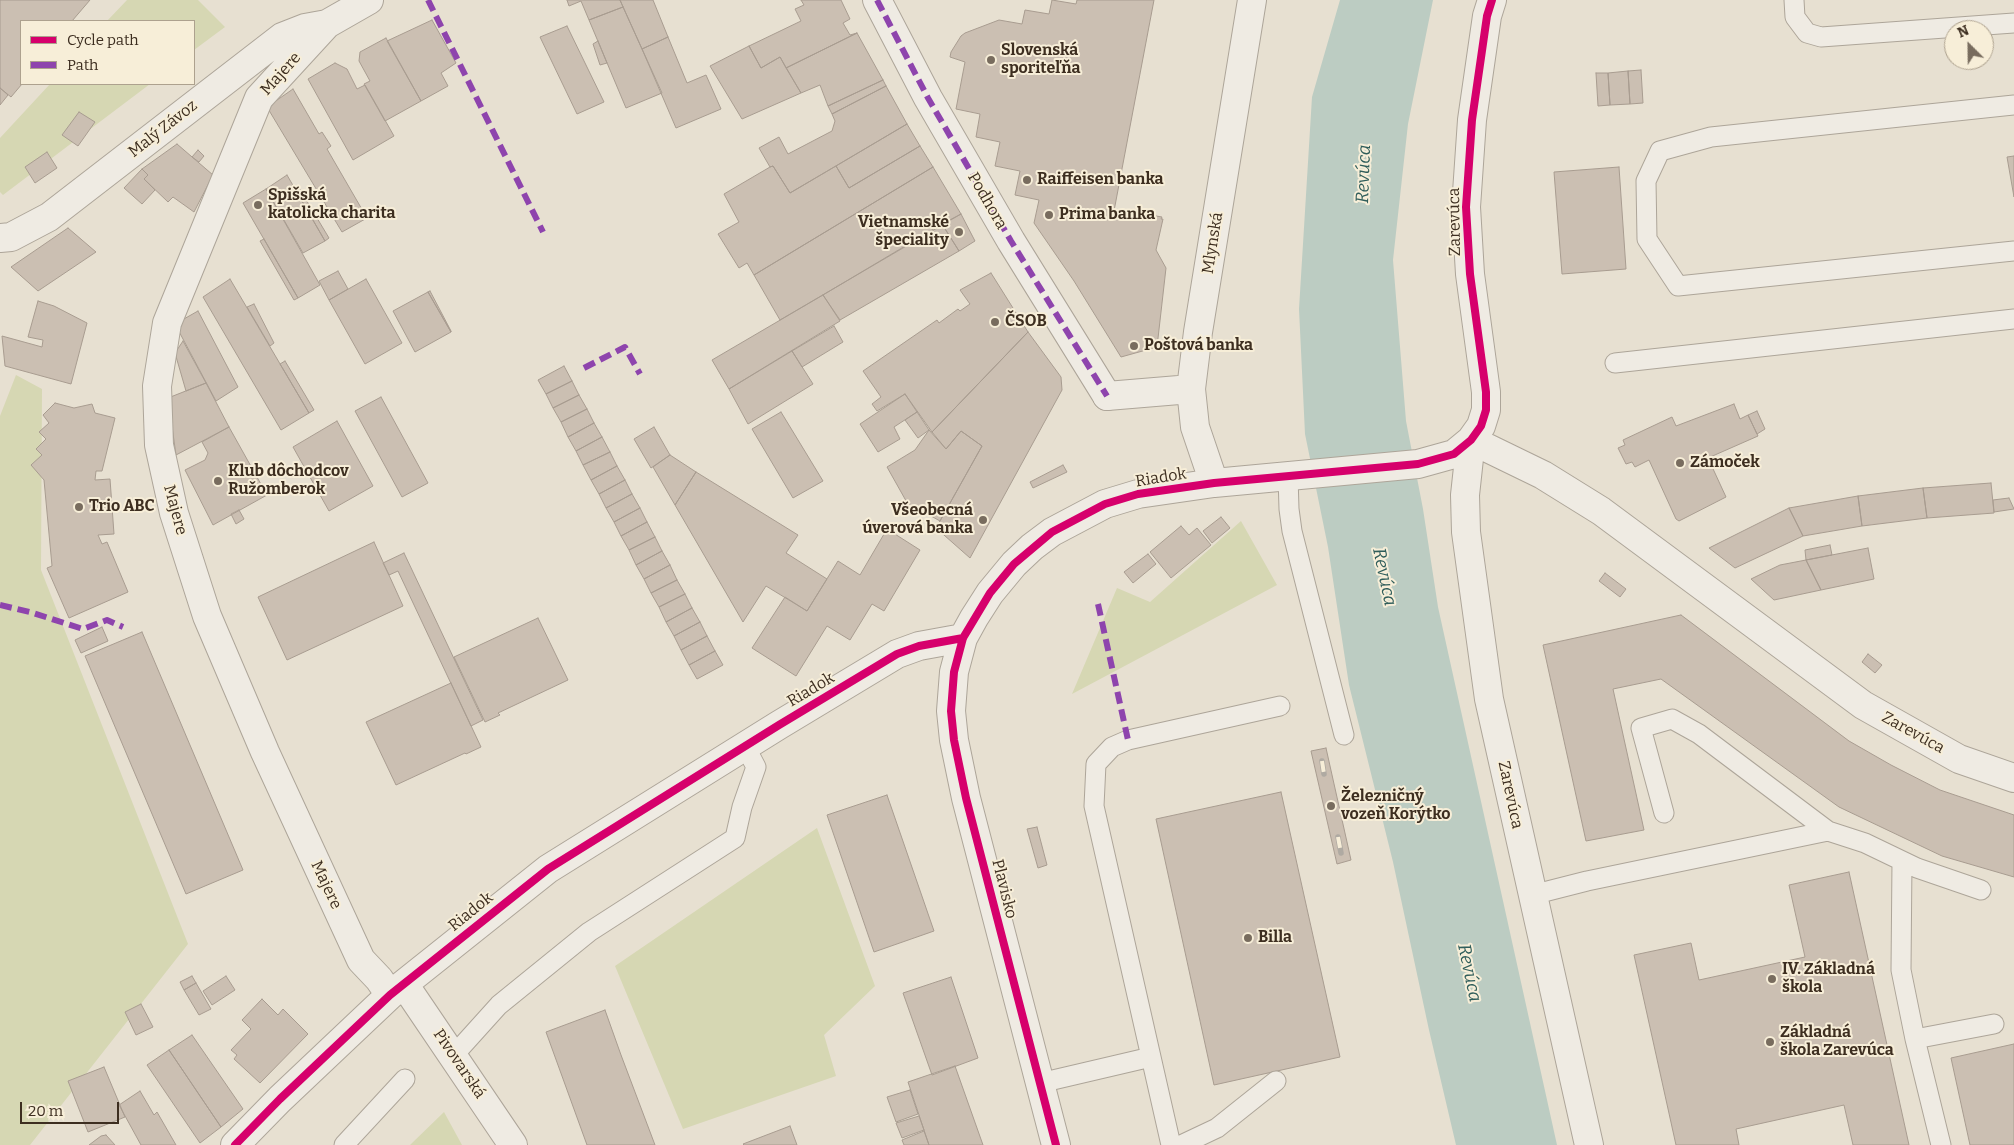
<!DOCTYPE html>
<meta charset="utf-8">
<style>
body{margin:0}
#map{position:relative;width:2014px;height:1145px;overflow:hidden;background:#e7e0d1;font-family:Bitter,serif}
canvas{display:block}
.legend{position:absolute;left:20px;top:20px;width:175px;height:65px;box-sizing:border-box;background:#f7eed8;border:1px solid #ada18e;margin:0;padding:6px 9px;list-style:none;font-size:15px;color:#3d2e20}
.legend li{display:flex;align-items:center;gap:10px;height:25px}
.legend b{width:25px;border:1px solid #ada18e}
.north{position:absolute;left:1944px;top:20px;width:50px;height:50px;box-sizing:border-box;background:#f7eed8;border:1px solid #ada18e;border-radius:50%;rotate:337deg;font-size:14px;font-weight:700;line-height:20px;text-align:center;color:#3d2e20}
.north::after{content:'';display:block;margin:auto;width:18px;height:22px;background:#786c5e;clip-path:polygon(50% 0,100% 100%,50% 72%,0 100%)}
.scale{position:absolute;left:20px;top:1102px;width:99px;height:22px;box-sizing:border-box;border:2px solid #3d2e20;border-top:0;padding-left:6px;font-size:15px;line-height:18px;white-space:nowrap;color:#3d2e20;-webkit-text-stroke:4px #f7eed8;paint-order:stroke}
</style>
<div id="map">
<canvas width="2014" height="1145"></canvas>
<ul class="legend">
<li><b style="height:6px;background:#d6006c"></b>Cycle path</li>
<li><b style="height:6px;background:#8e44ad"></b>Path</li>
</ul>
<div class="north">N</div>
<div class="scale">20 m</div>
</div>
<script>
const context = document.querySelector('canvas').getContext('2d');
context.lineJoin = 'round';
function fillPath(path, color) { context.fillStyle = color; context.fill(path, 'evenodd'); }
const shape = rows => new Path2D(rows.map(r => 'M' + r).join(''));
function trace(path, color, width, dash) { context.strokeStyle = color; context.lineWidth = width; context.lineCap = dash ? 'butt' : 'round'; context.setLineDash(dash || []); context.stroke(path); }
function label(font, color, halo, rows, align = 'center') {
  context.font = font + ' Bitter,serif'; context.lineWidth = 4; context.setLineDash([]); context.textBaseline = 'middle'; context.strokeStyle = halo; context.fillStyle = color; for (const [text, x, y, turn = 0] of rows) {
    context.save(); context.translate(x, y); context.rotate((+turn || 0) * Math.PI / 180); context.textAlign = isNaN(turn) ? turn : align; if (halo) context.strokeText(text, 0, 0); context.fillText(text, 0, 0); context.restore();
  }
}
fillPath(shape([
 [127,0,198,0,225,27,194,50,194,21,107,21],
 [50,84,150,84,3,195,0,192,0,138],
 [16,375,42,389,41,570,188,944,30,1145,0,1145,0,416],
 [1241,521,1277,585,1072,694,1117,588,1150,602],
 [817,828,875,986,824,1035,836,1076,683,1129,615,966],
 [444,1112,462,1145,410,1145]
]), '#d6d7b3');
fillPath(shape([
 [1340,0,1433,0,1408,124,1393,260,1406,421,1423,509,1438,607,1557,1145,1456,1145,1429,1030,1393,862,1349,685,1328,547,1305,434,1299,309,1312,97]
]), '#bcccc2');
const building = shape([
 [0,0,90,0,72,21,21,21,22,84,11,97,0,88,0,0],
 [567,0,620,0,623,7,589,20,581,1,569,6,567,0],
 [620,0,653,0,668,37,642,49,620,0],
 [801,0,841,0,850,19,843,23,850,35,857,33,786,68,780,57,761,68,749,46,801,21,795,9,804,5,801,0],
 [1052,0,1076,4,1077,0,1154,0,1114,211,1155,218,1156,216,1162,217,1161,219,1163,219,1156,250,1166,268,1157,347,1121,357,1074,281,1034,223,1039,200,1015,195,1020,171,995,166,1000,142,976,137,980,114,956,109,965,62,950,57,951,52,961,36,965,33,999,20,1022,24,1025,10,1049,14,1052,0],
 [623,7,662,93,626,108,589,20,623,7],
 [432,20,456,63,441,73,448,86,421,101,387,41,432,20],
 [567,26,604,102,577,114,540,37,567,26],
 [857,33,883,80,828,106,820,85,801,93,786,68,857,33],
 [668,37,687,83,706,75,721,109,676,128,642,49,668,37],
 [386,38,421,101,385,121,364,84,370,81,359,61,360,52,386,38],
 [598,41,607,63,600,65,593,44,598,41],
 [749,46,761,68,780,57,801,93,742,119,710,66,749,46],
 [335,63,347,69,357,89,365,85,394,136,353,160,308,79,335,63],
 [1641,70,1643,103,1630,104,1628,71,1641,70],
 [1628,71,1630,104,1610,105,1608,73,1628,71],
 [1596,73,1608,73,1610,105,1598,106,1596,73],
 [883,80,886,86,832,114,828,106,883,80],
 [886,86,907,124,790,193,773,166,770,167,759,148,779,137,788,154,832,131,835,121,832,114,886,86],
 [0,88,8,95,0,105,0,88],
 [293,89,319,134,322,132,331,146,327,149,367,218,342,232,267,107,293,89],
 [79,112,95,122,78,146,62,135,79,112],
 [907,124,920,146,849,188,836,166,907,124],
 [177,144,213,175,194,212,173,197,168,202,144,179,148,175,142,169,177,144],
 [920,146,933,167,754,275,747,263,739,268,718,234,739,222,724,194,770,167,773,166,790,193,836,166,849,188,920,146],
 [198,150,204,156,199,162,192,157,198,150],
 [47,152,57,168,35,183,25,167,47,152],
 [2014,156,2014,197,2007,157,2014,156],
 [933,167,961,214,780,320,754,275,933,167],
 [1619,167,1626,269,1562,274,1554,172,1619,167],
 [142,169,148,175,144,179,155,190,142,204,124,188,142,169],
 [287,175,325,241,303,253,266,189,287,175],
 [299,188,329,238,325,241,295,189,299,188],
 [266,189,320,285,298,298,243,203,266,189],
 [961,214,975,241,959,251,942,224,961,214],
 [942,224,959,251,840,320,823,295,942,224],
 [68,228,96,252,38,291,11,267,68,228],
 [264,239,298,298,294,300,260,241,264,239],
 [338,271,348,289,329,300,319,281,338,271],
 [991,273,1028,332,932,432,905,394,877,411,872,404,881,397,863,371,937,320,939,323,958,309,960,311,970,304,960,290,991,273],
 [230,279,309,413,281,430,203,297,230,279],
 [366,279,402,343,365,364,329,300,366,279],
 [430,291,451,331,451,332,428,292,430,291],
 [428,292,451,332,415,352,393,311,428,292],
 [823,295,840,321,729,389,712,360,823,295],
 [38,301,54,306,87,323,71,384,5,366,2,336,42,347,43,340,28,337,38,301],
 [254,304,274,343,270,346,247,307,254,304],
 [198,311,238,387,216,401,175,324,198,311],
 [834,326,843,342,802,367,792,351,834,326],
 [1028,332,1061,377,1062,390,970,558,936,528,982,446,961,431,946,449,932,432,1028,332],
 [183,341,206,383,186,391,175,353,183,341],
 [792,351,813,384,748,424,729,389,792,351],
 [285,361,314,410,309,413,280,364,285,361],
 [564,366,572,381,546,394,538,380,564,366],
 [572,381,579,395,553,408,546,394,572,381],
 [206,383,229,427,176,455,168,398,206,383],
 [905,394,917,412,894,427,900,439,878,452,860,424,905,394],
 [579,395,587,409,561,422,553,408,579,395],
 [381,397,428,483,402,497,355,411,381,397],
 [55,403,74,408,92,404,95,413,115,418,102,471,96,471,95,480,110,479,114,534,98,535,102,544,107,542,128,592,69,618,47,568,52,566,44,480,31,465,42,455,36,449,46,439,39,432,49,423,43,415,55,403],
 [1734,404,1740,419,1748,415,1758,436,1708,458,1726,497,1679,521,1676,519,1649,460,1635,467,1632,462,1626,464,1618,448,1625,445,1623,440,1672,417,1676,426,1734,404],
 [587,409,594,423,568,437,561,422,587,409],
 [1757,411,1765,429,1757,434,1748,415,1757,411],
 [781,412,823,481,793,498,752,429,781,412],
 [917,412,929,430,918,438,905,420,917,412],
 [337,421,373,486,329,511,293,447,337,421],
 [594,423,602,437,576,451,568,437,594,423],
 [229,427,267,495,213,525,185,470,205,460,208,453,202,442,229,427],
 [654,427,670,455,651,468,634,439,654,427],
 [929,430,946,449,961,431,982,446,940,521,922,511,914,515,887,467,915,450,929,430],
 [602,437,610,452,583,465,576,451,602,437],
 [610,452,617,466,591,480,583,465,610,452],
 [670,455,696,472,675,505,653,467,670,455],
 [1063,465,1067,472,1033,488,1030,482,1063,465],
 [617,466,625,480,599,494,591,480,617,466],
 [696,472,798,535,786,553,827,579,807,611,766,586,743,622,675,505,696,472],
 [625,480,632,494,606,508,599,494,625,480],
 [1991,483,1994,513,1927,518,1923,488,1991,483],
 [1923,488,1927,518,1862,526,1858,496,1923,488],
 [632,494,640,508,614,522,606,508,632,494],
 [1858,496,1862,526,1803,536,1789,508,1858,496],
 [2009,498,2014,509,1994,512,1993,500,2009,498],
 [640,508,647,522,621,536,614,522,640,508],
 [1789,508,1803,536,1735,568,1709,548,1789,508],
 [239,510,244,519,236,524,231,514,239,510],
 [1221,517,1230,528,1212,543,1203,531,1221,517],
 [647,522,655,537,629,550,621,536,647,522],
 [1181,526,1189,535,1197,528,1211,545,1171,578,1150,552,1181,526],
 [887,529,920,550,884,611,872,604,850,640,827,626,796,676,752,648,785,597,807,611,838,561,860,575,887,529],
 [655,537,662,551,636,565,629,550,655,537],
 [374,542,403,606,287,660,258,597,374,542],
 [1830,545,1832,555,1806,560,1805,550,1830,545],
 [1868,548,1874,579,1821,590,1806,560,1868,548],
 [662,551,670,565,644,579,636,565,662,551],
 [404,553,483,720,471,726,398,571,389,575,383,563,404,553],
 [1148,554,1156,564,1133,583,1124,572,1148,554],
 [1806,560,1821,590,1774,600,1751,579,1780,565,1806,560],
 [670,565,677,580,651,593,644,579,670,565],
 [1605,573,1626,589,1620,597,1599,581,1605,573],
 [677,580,685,594,659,607,651,593,677,580],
 [685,594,692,608,666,622,659,607,685,594],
 [692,608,700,622,674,636,666,622,692,608],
 [1681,615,1849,741,1891,765,1940,790,2014,815,2014,877,1942,856,1839,807,1661,679,1613,689,1644,830,1586,841,1543,645,1681,615],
 [538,618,568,680,498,713,500,715,485,722,454,657,538,618],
 [700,622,707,636,681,650,674,636,700,622],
 [102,627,108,641,81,653,75,640,102,627],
 [142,632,243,870,186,894,85,656,142,632],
 [707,636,715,651,689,665,681,650,707,636],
 [715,651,723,665,697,679,689,665,715,651],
 [1868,654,1882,665,1875,673,1862,662,1868,654],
 [451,683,481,747,466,754,465,753,396,785,366,722,451,683],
 [1326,748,1351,860,1337,864,1311,751,1326,748],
 [1281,792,1340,1057,1214,1085,1156,819,1281,792],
 [887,795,934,931,874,952,827,815,887,795],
 [1037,827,1047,865,1038,868,1027,829,1037,827],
 [1849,872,1909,1145,1853,1145,1844,1105,1736,1129,1739,1145,1676,1145,1634,955,1691,943,1699,980,1805,957,1789,885,1849,872],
 [192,976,196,983,184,990,180,982,192,976],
 [226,976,235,990,212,1005,203,991,226,976],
 [951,977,978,1058,932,1075,903,993,951,977],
 [196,983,211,1009,199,1015,184,990,196,983],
 [262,999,278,1015,283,1009,308,1034,260,1083,234,1059,237,1055,231,1050,251,1029,242,1020,262,999],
 [141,1004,153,1027,136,1035,125,1012,141,1004],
 [605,1010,621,1055,655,1145,587,1145,546,1032,605,1010],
 [192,1035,243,1109,221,1127,169,1050,192,1035],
 [2014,1044,2014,1145,1970,1145,1951,1058,2014,1044],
 [169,1050,221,1127,200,1143,147,1065,169,1050],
 [955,1066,983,1145,929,1145,908,1082,955,1066],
 [104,1067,125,1117,88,1132,68,1081,104,1067],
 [910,1090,918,1114,896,1122,887,1097,910,1090],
 [140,1091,154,1115,157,1112,176,1145,141,1145,119,1105,140,1091],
 [919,1116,924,1130,902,1138,896,1123,919,1116],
 [790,1126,797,1145,744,1145,743,1144,790,1126],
 [924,1131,929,1145,904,1145,902,1140,924,1131],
 [106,1135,115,1145,89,1145,101,1136,106,1135]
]);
fillPath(building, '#cbbfb2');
trace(building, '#a89c90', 1);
const service = shape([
 [1794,0,1795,17,1807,33,1821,37,2014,23],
 [2014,105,1711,137,1660,151,1646,181,1647,239,1678,286,2014,251],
 [1615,363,2014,319],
 [1288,476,1289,509,1292,531,1344,735],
 [1664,813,1641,728,1672,719,1699,734,1828,831],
 [1902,861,1901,970,1915,1039,1994,1024],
 [1532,895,1587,881,1828,831,1865,843,1917,868,1981,890],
 [1915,1039,1941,1145],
 [453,1056,499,1005,589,932,735,838,742,807,756,767,745,746],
 [1040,1083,1151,1057],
 [344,1145,405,1079],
 [1171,1145,1094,806,1096,764,1112,747,1128,740,1280,706],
 [1181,1145,1217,1128,1276,1081]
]);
const pedestrian = shape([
 [877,0,928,98,1011,241,1107,396]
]);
const minor = shape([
 [369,0,327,24,259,98,167,323,157,386,159,445,174,513,207,616,265,752,361,960,379,979,390,995],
 [1492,0,1487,16,1472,120,1466,207,1470,274,1486,392,1486,410,1481,426,1471,440,1465,495,1466,532,1489,699,1589,1145],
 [0,238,11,237,49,217,282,37,305,28,327,24],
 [1107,396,1191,389],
 [1471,440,1543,475,1601,511,1863,705,1959,759,2014,778],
 [1214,483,1195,427,1191,389,1198,332,1252,0],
 [404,984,513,1145],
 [235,1145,280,1099,390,995,548,869,779,725,897,654,919,646,963,638],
 [1056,1145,966,798,954,740,951,711,954,672,963,638,974,618,990,593,1014,564,1032,547,1052,532,1105,504,1138,494,1214,483,1418,464,1454,454,1471,440]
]);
trace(service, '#ada599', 21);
trace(pedestrian, '#ada599', 30);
trace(minor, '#ada599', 30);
trace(service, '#efebe3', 19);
trace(pedestrian, '#efebe3', 28);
trace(minor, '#efebe3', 28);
const rail = shape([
 [1322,761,1324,774],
 [1338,837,1341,853]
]);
trace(rail, '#afaaa2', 5.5);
trace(rail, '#f7eed8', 4, [11]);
trace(shape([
 [428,0,543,232],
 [877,0,928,98,1011,241,1107,396],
 [584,368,625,347,640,374],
 [1098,604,1128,740],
 [0,605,30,612,83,629,107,620,123,627]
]), '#8e44ad', 6, [12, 6]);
trace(shape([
 [235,1145,280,1099,390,995,548,869,779,725,897,654,919,646,963,638],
 [1056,1145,966,798,954,740,951,711,954,672,963,638,990,593,1014,564,1052,532,1105,504,1138,494,1214,483,1418,464,1454,454,1471,440,1481,426,1486,410,1486,392,1470,274,1466,207,1472,120,1487,16,1492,0]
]), '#d6006c', 8);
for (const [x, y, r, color] of [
 [991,60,5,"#786c5e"],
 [1027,180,5,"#786c5e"],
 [258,205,5,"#786c5e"],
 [1049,215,5,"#786c5e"],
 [959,232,5,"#786c5e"],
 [995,322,5,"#786c5e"],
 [1134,346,5,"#786c5e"],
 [1680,463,5,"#786c5e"],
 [218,481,5,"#786c5e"],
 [79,507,5,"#786c5e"],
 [983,520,5,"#786c5e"],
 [1331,806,5,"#786c5e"],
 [1248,938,5,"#786c5e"],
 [1772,979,5,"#786c5e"],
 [1770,1042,5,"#786c5e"]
]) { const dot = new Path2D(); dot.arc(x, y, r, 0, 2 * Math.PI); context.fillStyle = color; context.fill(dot); trace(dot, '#f7eed8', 2); }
label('bold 16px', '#3d2e20', '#f7eed8', [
 ["Slovenská",1001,51],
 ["sporiteľňa",1001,69],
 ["Raiffeisen banka",1037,180],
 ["Spišská",268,196],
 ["katolicka charita",268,214],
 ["Prima banka",1059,215],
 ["Vietnamské",949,223,"right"],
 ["špeciality",949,241,"right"],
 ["ČSOB",1005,322],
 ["Poštová banka",1144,346],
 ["Zámoček",1690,463],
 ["Klub dôchodcov",228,472],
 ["Ružomberok",228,490],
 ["Trio ABC",89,507],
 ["Všeobecná",973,511,"right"],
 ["úverová banka",973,529,"right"],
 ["Železničný",1341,797],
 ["vozeň Korýtko",1341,815],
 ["Billa",1258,938],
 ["IV. Základná",1782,970],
 ["škola",1782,988],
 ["Základná",1780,1033],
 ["škola Zarevúca",1780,1051]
], 'left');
label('16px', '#3d2e20', '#f7eed8', [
 ["Majere",281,74,-48],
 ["Malý Závoz",163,129,-38],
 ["Podhora",987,201,60],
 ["Zarevúca",1455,222,-91],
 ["Mlynská",1213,243,-81],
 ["Riadok",1161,478,-9],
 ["Majere",175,510,75],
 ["Riadok",811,690,-31],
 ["Zarevúca",1913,733,29],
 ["Zarevúca",1510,795,78],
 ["Majere",326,885,65],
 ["Plavisko",1004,889,76],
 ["Riadok",471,912,-39],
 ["Pivovarská",459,1064,56]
]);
label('italic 18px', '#2f5d5a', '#f7eed8', [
 ["Revúca",1364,174,-88],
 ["Revúca",1384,577,78],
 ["Revúca",1469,973,78]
]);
</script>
